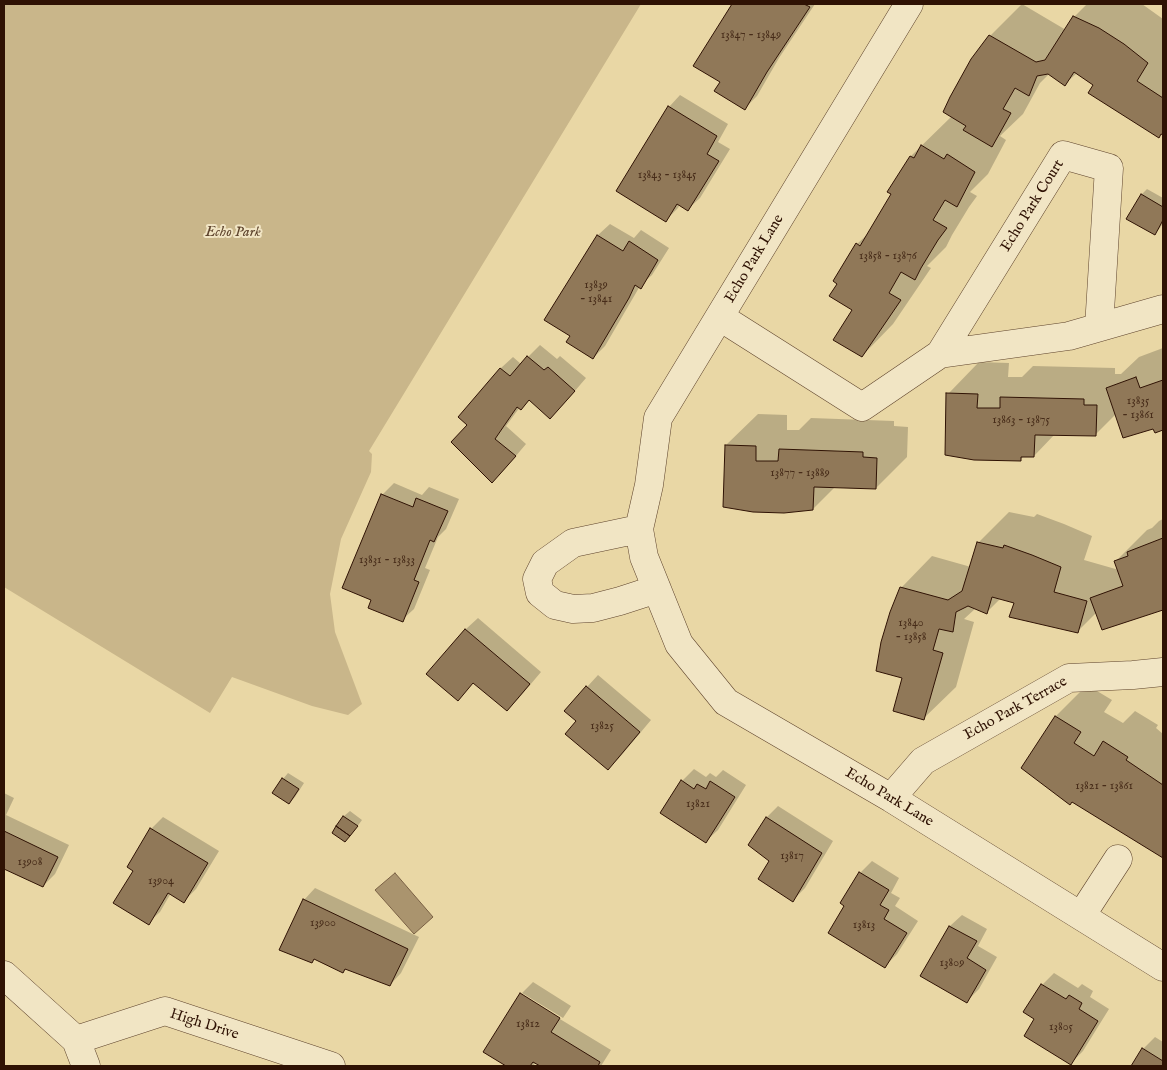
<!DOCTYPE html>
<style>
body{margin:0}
#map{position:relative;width:1167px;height:1070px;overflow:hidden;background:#e9d7a5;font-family:"IM FELL English",serif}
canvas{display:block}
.frame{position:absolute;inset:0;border:5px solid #2f1204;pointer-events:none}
</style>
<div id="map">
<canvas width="1167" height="1070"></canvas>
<div class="frame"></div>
</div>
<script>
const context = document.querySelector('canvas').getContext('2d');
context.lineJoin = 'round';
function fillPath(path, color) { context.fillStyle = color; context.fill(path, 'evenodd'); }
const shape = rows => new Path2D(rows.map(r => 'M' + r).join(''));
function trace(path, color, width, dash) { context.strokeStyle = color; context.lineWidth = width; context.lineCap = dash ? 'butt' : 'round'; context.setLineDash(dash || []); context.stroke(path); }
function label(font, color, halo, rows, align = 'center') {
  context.font = font + ' "IM FELL English",serif'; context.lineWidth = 4; context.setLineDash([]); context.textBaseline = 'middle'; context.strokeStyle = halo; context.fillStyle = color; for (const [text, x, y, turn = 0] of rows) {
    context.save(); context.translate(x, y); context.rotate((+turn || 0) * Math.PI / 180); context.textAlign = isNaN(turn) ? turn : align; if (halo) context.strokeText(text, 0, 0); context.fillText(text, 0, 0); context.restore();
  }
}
fillPath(shape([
 [4,4,641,4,369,451,372,454,371,472,341,539,330,594,335,632,362,704,348,715,312,706,232,677,210,713,4,587]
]), '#c9b68a');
const water = shape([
 [395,873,433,917,414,934,375,890,395,873]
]);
fillPath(water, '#aa946e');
trace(water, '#796044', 1);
fillPath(shape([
 [733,4,815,4,779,58,757,96,745,108,722,82,695,65],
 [1022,4,1066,30,1074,17,1087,4,1142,4,1163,19,1163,133,1095,84,1077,73,1065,84,1050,73,1040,83,1023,114,1000,136,1006,140,988,174,970,192,977,196,969,207,952,235,946,247,927,266,931,268,893,324,862,356,854,310,839,283,857,244,871,231,893,194,911,156,952,116,990,36],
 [680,95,728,124,718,142,730,149,700,198,688,209,680,204,678,208,666,220,669,107],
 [1147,189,1163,198,1163,223,1160,228,1155,234,1128,218,1142,194],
 [610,224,634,238,641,230,669,248,652,275,640,286,605,346,593,358,571,335,546,319,598,235],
 [540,345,557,359,560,356,586,378,562,406,530,400,521,408,520,407,506,426,526,444,504,470,492,481,469,425,460,417,501,368,513,357,521,364],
 [1163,348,1163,429,1156,431,1154,427,1116,414,1095,435,1055,434,1034,456,1024,456,1020,460,948,394,979,362,1009,363,1008,377,1022,377,1033,366,1115,368,1115,374,1121,374,1139,357],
 [758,414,787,415,787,430,799,430,811,418,894,421,894,426,908,427,907,457,876,488,835,487,813,509,726,445],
 [394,483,422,495,429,487,459,499,446,529,438,537,425,568,430,570,414,609,402,620,373,599,382,495],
 [1009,512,1034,517,1037,514,1064,524,1092,536,1084,560,1119,570,1115,562,1147,530,1152,528,1159,521,1163,519,1163,609,1103,628,1097,612,1077,632,1015,602,1001,598,987,612,976,608,964,619,974,622,956,687,924,718,903,677,901,588,932,556,971,567,978,543],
 [478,618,541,672,519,698,507,710,474,682,458,699,428,674,466,629],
 [598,675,651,720,620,757,608,769,577,721,587,687],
 [1087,685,1112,700,1104,712,1123,723,1135,711,1158,725,1156,728,1163,734,1163,857,1073,801,1023,768,1056,716],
 [694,769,706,777,710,773,716,777,723,770,746,785,718,830,706,841,682,781],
 [288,773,304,783,295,797,289,803,283,779],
 [4,793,14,798,6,815,69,845,55,874,43,886,4,867],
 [778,806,833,841,805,888,793,900,771,861,766,818],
 [350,811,362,820,351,835,334,832,344,816],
 [163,817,219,851,196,889,184,901,171,893,160,912,148,923,135,870,151,829],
 [872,861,899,878,891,893,900,898,895,906,918,921,897,954,885,966,846,906,860,873],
 [315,888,419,937,401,973,390,985,347,968,343,972,315,958,311,962,304,900],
 [962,915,987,929,978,946,997,957,979,989,967,1001,922,975,950,926],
 [1054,973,1078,988,1082,984,1093,991,1090,997,1109,1009,1083,1051,1071,1063,1036,1019,1042,985],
 [533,982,571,1006,563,1018,522,993,522,996,611,1050,601,1066,542,1066,536,1062,533,1066,509,1066,485,1052,521,994],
 [1155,1037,1163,1042,1163,1066,1132,1066,1143,1049]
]), '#0003');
const building = shape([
 [732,4,804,4,810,7,767,72,745,110,714,91,720,82,693,66,732,4],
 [1073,16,1099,28,1124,44,1148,63,1137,81,1163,98,1163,135,1161,134,1159,138,1088,93,1093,85,1074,72,1065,86,1048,74,1037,76,1029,96,1015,88,1003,109,1011,113,992,147,963,130,966,126,943,112,950,97,971,59,989,35,1036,62,1045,60,1073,16],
 [668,106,717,136,707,154,719,161,688,211,677,204,666,222,616,191,668,106],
 [921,145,944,159,947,154,975,172,957,207,945,200,933,220,947,228,938,240,921,268,915,280,901,272,889,293,901,300,862,357,833,340,852,310,829,296,837,284,833,281,856,243,860,246,891,194,887,192,910,156,914,158,921,145],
 [1141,194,1163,207,1163,220,1155,235,1126,219,1141,194],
 [597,235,623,251,629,241,658,260,641,289,635,285,629,298,593,359,566,342,570,336,544,320,597,235],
 [527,356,544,370,548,367,575,391,550,419,529,400,521,410,517,407,495,439,516,456,492,483,451,442,467,425,458,417,500,368,510,376,527,356],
 [1136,377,1140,388,1163,380,1163,430,1155,433,1153,429,1123,438,1106,388,1136,377],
 [946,393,978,394,977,408,1000,408,1000,397,1084,399,1084,405,1097,405,1096,436,1035,435,1034,457,1021,457,1021,461,974,460,945,455,946,393],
 [725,445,756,446,756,461,778,461,779,449,863,452,863,457,877,458,876,489,814,487,813,510,784,513,753,512,723,507,725,445],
 [381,494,413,507,416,498,448,511,434,542,430,540,414,580,419,582,403,622,368,608,371,600,342,588,381,494],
 [1163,538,1163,610,1102,630,1090,598,1123,586,1114,561,1128,556,1127,552,1163,538],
 [977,542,1003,548,1004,545,1032,555,1061,567,1054,592,1087,601,1078,633,1009,617,1014,603,992,597,987,614,968,606,956,612,953,632,939,629,933,650,943,653,924,720,893,711,902,678,876,671,881,642,890,612,900,587,948,600,962,591,977,542],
 [465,629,530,684,507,711,473,683,458,701,426,674,465,629],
 [586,686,640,732,608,770,565,734,576,721,564,711,586,686],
 [1055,716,1081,732,1074,743,1094,756,1103,741,1128,757,1126,760,1163,785,1163,858,1072,802,1070,805,1021,768,1055,716],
 [282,778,299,789,289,804,272,793,282,778],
 [681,780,694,789,697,784,706,789,710,781,735,797,706,843,660,813,681,780],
 [343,816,358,826,350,836,336,826,343,816],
 [766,817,822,853,793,902,758,879,769,861,748,845,766,817],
 [336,826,350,836,345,842,332,833,336,826],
 [150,828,208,863,184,903,168,893,149,925,113,903,133,871,127,867,150,828],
 [4,831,58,857,43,887,4,869,4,831],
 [859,872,889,890,880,905,889,910,884,919,907,933,885,968,828,933,844,906,840,903,859,872],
 [303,899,408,949,390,986,345,969,343,973,314,959,312,963,279,950,303,899],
 [949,926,977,941,967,958,986,970,967,1003,920,976,949,926],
 [1041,984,1066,999,1069,995,1082,1003,1079,1009,1098,1021,1071,1065,1024,1036,1034,1019,1023,1012,1041,984],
 [520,993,560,1018,551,1032,600,1062,598,1066,540,1066,533,1062,530,1066,506,1066,483,1052,520,993],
 [1142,1048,1163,1061,1163,1066,1131,1066,1142,1048]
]);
fillPath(building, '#907858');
trace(building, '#2f1204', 1);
const minor = shape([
 [909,4,658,418,649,485,639,529,644,557,679,644,726,702,891,798,1163,967],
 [720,317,862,407,940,354,1063,155,1109,168,1099,327],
 [940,354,1069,336,1163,309],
 [639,529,573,543,545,563,537,579,540,593,555,605,573,609,593,608,620,601,657,589],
 [891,798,923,761,1069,678,1133,675,1163,672],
 [1081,916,1118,859],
 [4,975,76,1040,86,1066],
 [76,1040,165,1011,331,1066]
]);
trace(minor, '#5e432c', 29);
trace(minor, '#f1e5c4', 28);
label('12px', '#472c19', null, [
 ["13847 - 13849",751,36],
 ["13843 - 13845",667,176],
 ["13858 - 13876",888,257],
 ["13839",596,286],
 ["- 13841",596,300],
 ["13835",1138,402],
 ["- 13861",1138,416],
 ["13863 - 13875",1021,421],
 ["13877 - 13889",800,474],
 ["13831 - 13833",387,561],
 ["13840",911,624],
 ["- 13858",911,638],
 ["13825",602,727],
 ["13821 - 13861",1104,787],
 ["13821",698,805],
 ["13817",792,857],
 ["13908",30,863],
 ["13904",161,882],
 ["13900",323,924],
 ["13813",864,926],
 ["13809",952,964],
 ["13812",528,1025],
 ["13805",1061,1028]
]);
label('15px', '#2f1204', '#f1e5c4', [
 ["Echo Park Court",1033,206,-58],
 ["Echo Park Lane",755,259,-59],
 ["Echo Park Terrace",1016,709,-29],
 ["Echo Park Lane",889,798,31],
 ["High Drive",204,1025,18]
]);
label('italic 15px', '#5d432c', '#f1e5c4', [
 ["Echo Park",233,233]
]);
</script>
